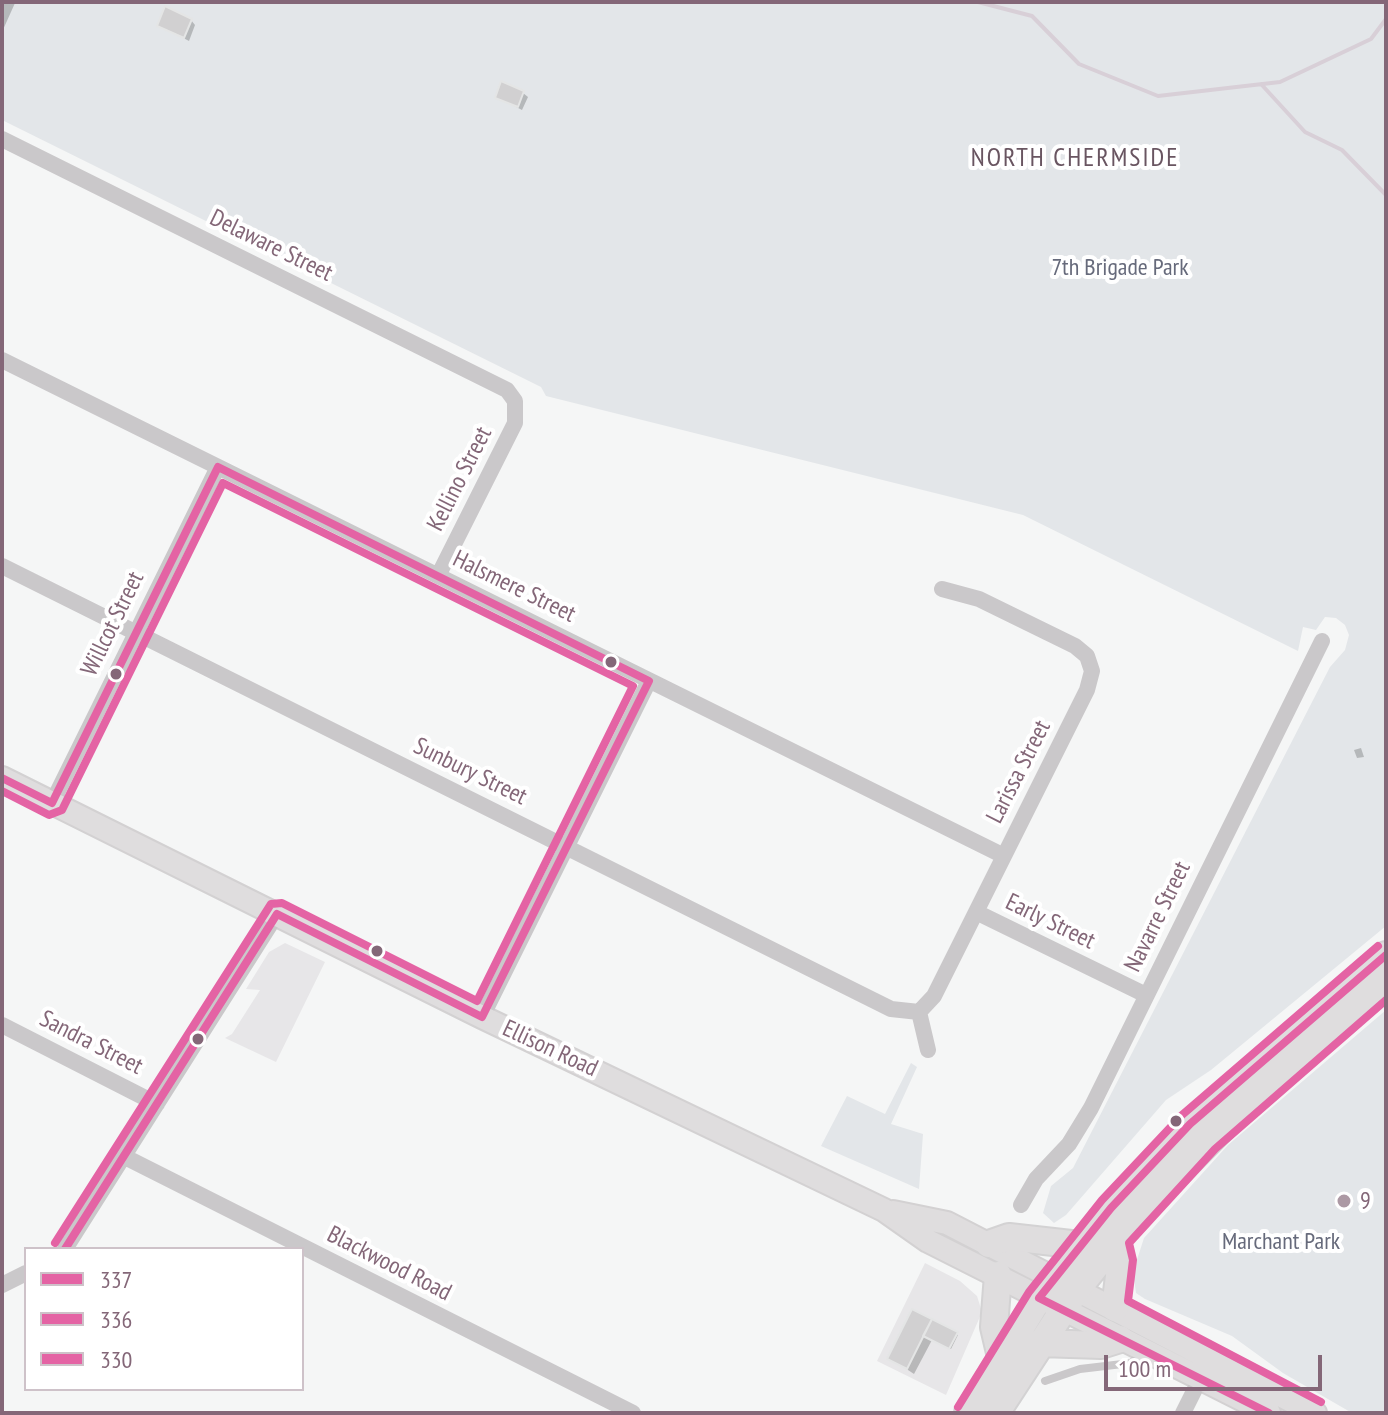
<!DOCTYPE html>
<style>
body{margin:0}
#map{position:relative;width:1388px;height:1415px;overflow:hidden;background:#f5f6f6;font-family:"PT Sans Narrow",sans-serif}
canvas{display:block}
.frame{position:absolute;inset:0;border:4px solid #846778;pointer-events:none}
.legend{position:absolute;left:24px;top:1247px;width:280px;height:144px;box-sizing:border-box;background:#fff;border:2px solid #cec2c9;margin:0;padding:10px 14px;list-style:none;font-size:24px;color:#846778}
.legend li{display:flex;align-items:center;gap:16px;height:40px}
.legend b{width:40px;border:2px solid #cec2c9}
.scale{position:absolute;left:1104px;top:1355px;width:218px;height:36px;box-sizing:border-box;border:4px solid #846778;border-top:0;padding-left:10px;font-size:24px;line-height:28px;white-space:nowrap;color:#846778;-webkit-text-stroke:6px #fff;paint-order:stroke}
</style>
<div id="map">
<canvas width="1388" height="1415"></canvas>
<div class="frame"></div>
<ul class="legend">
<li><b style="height:10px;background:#e463a4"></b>337</li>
<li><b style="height:10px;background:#e463a4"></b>336</li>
<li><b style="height:10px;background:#e463a4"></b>330</li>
</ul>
<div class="scale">100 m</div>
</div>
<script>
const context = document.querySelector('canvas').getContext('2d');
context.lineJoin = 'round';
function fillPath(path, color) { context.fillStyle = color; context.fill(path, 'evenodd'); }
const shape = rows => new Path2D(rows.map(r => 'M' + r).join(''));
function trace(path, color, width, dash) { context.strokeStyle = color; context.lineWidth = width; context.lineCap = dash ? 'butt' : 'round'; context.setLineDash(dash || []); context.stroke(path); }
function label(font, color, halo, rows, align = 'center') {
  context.font = font + ' "PT Sans Narrow",sans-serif'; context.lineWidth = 8; context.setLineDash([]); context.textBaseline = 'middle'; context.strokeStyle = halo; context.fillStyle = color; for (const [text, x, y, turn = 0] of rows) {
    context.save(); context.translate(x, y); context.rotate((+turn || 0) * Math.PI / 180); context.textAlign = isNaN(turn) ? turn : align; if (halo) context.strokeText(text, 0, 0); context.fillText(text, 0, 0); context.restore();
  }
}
fillPath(shape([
 [285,943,325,962,276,1062,225,1038,232,1034,260,990,246,989,269,952],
 [925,1263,960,1281,977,1296,982,1312,946,1395,877,1361]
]), '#e7e6e8');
fillPath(shape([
 [2,2,1386,2,1386,926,1211,1070,1166,1100,1066,1215,1054,1223,1043,1213,1051,1186,1073,1168,1330,667,1345,650,1349,635,1345,625,1336,618,1325,617,1316,630,1303,627,1298,651,1023,515,546,396,541,387,2,120],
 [1386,1010,1386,1413,1352,1413,1283,1373,1232,1336,1145,1299,1136,1293,1133,1272,1144,1238,1228,1145],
 [911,1063,917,1067,891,1124,923,1134,919,1189,821,1146,847,1096,885,1114]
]), '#e3e6e9');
fillPath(shape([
 [2,2,15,3,2,32],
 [191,20,195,25,189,41,159,25],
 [523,93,528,97,522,110,497,97],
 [1361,748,1364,757,1357,758,1354,750],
 [913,1312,958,1335,951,1349,932,1340,914,1374,890,1358]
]), '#0003');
trace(shape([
 [978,2,1032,16,1079,64,1158,96,1280,82,1371,39,1386,19],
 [1261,84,1305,132,1342,150,1386,195]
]), '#d8cfd7', 4);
const building = shape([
 [165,6,192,19,184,38,157,26,165,6],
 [501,81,524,91,518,107,495,98,501,81],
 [912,1309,932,1319,907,1369,887,1359,912,1309],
 [932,1319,958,1332,949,1349,923,1336,932,1319]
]);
fillPath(building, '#d1d0d1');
trace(building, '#e4e5e5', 2);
const secondary = shape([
 [2,778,482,1017,884,1210,928,1241,1269,1413],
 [893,1212,947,1223,1315,1413]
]);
const primary = shape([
 [989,1244,1009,1237,1080,1245],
 [998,1275,994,1327,1001,1357],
 [1115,1308,1121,1260,1116,1240],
 [1039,1343,1101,1345,1120,1339],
 [968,1413,1039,1298,1111,1208,1190,1124,1386,955],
 [996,1413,1077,1289,1141,1210,1242,1108,1386,984]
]);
trace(secondary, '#d3d1d2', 26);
trace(primary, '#d3d2d3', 30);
trace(shape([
 [1045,1381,1080,1369,1131,1363,1145,1351]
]), '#cac8ca', 8);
trace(shape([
 [2,139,507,390,515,401,515,423,438,576],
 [2,360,1004,856],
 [2,566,891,1009,919,1012],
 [52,803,218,467],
 [976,912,1146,995],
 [482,1017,649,681],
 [2,1025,157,1104],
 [928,1050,919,1012,934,996,1087,690,1092,671,1087,656,1075,646,979,599,942,589],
 [123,1156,633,1413],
 [1021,1205,1036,1179,1069,1144,1091,1108,1322,641],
 [65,1249,277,914],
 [2,1285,26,1273],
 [1183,1413,1200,1379]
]), '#cac8ca', 16);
trace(secondary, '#dfddde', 22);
trace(primary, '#dfddde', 26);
trace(shape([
 [2,778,52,803,218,467,649,681,482,1017,277,914,65,1249],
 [1269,1413,1039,1298,1111,1208,1190,1124,1386,955]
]), '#e463a4', 8);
trace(shape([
 [2,791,49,815,62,810,223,483,633,686,477,1001,282,903,271,904,55,1243],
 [1321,1402,1128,1301,1133,1260,1129,1243,1215,1149,1386,1000]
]), '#e463a4', 8);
trace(shape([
 [958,1407,1029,1292,1102,1200,1182,1115,1378,946]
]), '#e463a4', 8);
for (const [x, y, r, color] of [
 [611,662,7,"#846778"],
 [116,674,7,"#846778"],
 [377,951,7,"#846778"],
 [198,1039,7,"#846778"],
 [1176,1121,7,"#846778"],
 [1344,1201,8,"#ac99a4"]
]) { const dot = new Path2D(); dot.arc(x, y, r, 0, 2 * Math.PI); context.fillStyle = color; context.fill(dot); trace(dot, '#fff', 3); }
label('24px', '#846778', '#fff', [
 ["Delaware Street",271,246,26],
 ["Kellino Street",460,479,-63],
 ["Halsmere Street",514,587,26],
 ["Willcot Street",113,624,-64],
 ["Sunbury Street",470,772,26],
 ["Larissa Street",1019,772,-63],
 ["Navarre Street",1158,917,-64],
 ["Early Street",1050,922,26],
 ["Sandra Street",91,1043,27],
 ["Ellison Road",550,1049,25],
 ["Blackwood Road",389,1264,27]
]);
label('24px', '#666a7b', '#fff', [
 ["7th Brigade Park",1120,268],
 ["Marchant Park",1281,1242]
]);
label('24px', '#846778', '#fff', [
 ["9",1360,1201]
], 'left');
context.letterSpacing = '2px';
label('26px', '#695561', '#fff', [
 ["NORTH CHERMSIDE",1075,159]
]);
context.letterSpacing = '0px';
</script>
